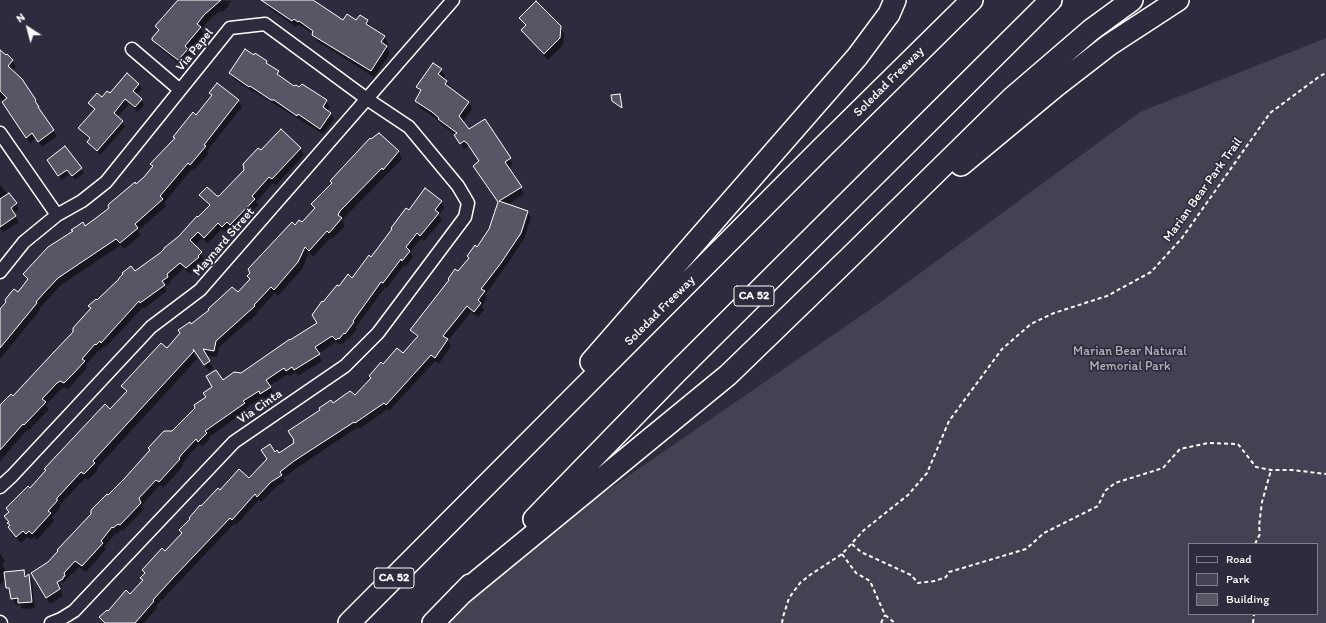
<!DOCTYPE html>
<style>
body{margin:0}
#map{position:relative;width:1326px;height:623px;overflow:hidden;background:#2f2a3d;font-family:Itim,sans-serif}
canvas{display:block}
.legend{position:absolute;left:1188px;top:543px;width:130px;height:72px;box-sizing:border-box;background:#2f2a3d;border:1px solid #827f8b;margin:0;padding:5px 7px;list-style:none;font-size:12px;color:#fff}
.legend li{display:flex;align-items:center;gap:8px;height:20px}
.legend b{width:20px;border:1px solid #827f8b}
.north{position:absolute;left:8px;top:8px;width:40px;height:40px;-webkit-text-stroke:3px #2f2a3d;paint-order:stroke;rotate:324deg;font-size:11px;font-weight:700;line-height:16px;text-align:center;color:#fff}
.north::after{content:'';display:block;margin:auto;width:14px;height:18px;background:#fff;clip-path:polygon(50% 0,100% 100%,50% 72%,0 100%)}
</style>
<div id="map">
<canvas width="1326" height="623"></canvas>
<ul class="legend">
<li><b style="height:5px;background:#2f2a3d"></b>Road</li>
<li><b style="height:11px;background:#464152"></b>Park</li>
<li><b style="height:11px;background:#595564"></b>Building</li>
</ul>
<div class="north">N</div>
</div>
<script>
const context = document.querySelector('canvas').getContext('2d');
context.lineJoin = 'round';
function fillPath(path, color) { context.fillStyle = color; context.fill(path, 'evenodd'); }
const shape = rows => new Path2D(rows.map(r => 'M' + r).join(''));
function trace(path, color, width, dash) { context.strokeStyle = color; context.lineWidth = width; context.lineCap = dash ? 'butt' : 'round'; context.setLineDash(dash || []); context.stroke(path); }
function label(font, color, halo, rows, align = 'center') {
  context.font = font + ' Itim,sans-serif'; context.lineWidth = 3.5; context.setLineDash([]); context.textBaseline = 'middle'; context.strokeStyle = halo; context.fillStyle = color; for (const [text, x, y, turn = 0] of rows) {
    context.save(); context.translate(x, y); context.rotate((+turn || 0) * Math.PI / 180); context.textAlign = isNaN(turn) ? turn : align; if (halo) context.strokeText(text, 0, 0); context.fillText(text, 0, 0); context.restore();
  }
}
fillPath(shape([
 [1326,38,1326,623,427,623,573,514,878,304,1140,112],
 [1189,544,1317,544,1317,614,1189,614]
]), '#464152');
fillPath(shape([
 [179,0,232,1,228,4,229,6,222,12,221,11,214,15,201,29,204,34,189,52,191,55,182,66,157,46,153,39,159,31,156,26],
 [268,0,315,0,320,6,343,21,357,21,360,16,368,21,371,27,384,36,388,43,386,46,390,53,374,77,317,41,314,34,303,27,302,27,298,25,296,27,270,9,266,3],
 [520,18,560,27,564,34,563,45,548,60,527,36,523,30,526,27],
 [0,52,7,55,13,61,16,67,12,71,35,101,41,113,57,136,42,147,36,138,30,143,7,108,4,102,0,98],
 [266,62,268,65,278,72,282,78,295,88,299,88,302,85,326,101,330,107,327,111,330,113,334,119,323,134,253,91,253,92,234,79,230,73],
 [441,70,445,76,443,79,447,81,450,88,449,89,469,102,472,109,462,123,468,131,510,159,513,165,508,168,524,194,507,205,527,211,531,218,524,239,504,269,485,295,487,298,482,306,484,310,478,317,471,312,448,341,451,346,439,364,435,361,390,410,388,409,359,429,358,427,297,468,283,478,285,481,275,488,261,502,259,500,236,525,234,524,156,606,157,608,144,623,104,623,101,618,130,595,143,581,141,578,145,574,143,570,165,553,182,534,180,530,220,491,249,479,274,453,279,454,295,443,333,404,355,397,383,365,404,355,417,338,411,330,458,273,469,258,468,256,478,248,490,229,499,203,480,162,472,149,468,146,464,149,456,135,443,126,436,119,419,107,416,101,421,93,417,87],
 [525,215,528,215,520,238,518,237],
 [139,84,142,89,136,95,141,99,144,105,138,112,129,104,117,117,122,122,125,127,100,155,91,147,88,142,90,140,82,133,79,128,95,110,89,103],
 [210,93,238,101,242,107,207,151,209,153,194,170,192,169,164,203,166,206,138,231,141,235,124,249,121,245,61,285,40,308,40,310,0,359,0,308,14,290,18,293,85,227,97,219,136,186,153,168,151,164,196,116,212,96],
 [281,131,300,149,304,155,276,185,273,183,256,202,258,205,234,230,231,228,226,233,222,229,208,243,202,238,194,246,204,259,201,263,202,264,190,274,184,268,170,281,171,283,165,287,167,291,145,308,143,307,105,348,104,346,100,351,99,350,86,365,87,368,68,389,64,387,60,390,46,405,49,409,28,431,27,430,0,461,0,406,13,397,74,332,91,309,90,307,161,254,198,219,209,206,204,201,201,195,219,197],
 [379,134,399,152,402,159,344,218,342,221,345,226,333,238,331,237,313,257,309,253,302,269,278,296,275,293,257,312,258,313,219,347,217,357,205,355,213,368,209,371,195,353,194,354,197,359,97,468,98,470,88,480,85,478,60,505,60,508,52,517,54,521,37,540,34,537,30,540,28,537,21,543,13,534,9,528,10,526,5,516,46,471,45,469,110,410,126,393,122,387,167,349,191,325,238,294,295,227,302,224,315,209,313,205,371,140],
 [65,148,84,173,75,180,70,174,62,180,50,165],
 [0,184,8,195,9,194,19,209,13,214,19,222,3,232,0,227],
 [441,202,444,208,439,215,442,220,424,241,421,239,410,252,413,257,406,266,404,265,387,288,385,287,356,327,357,329,349,339,348,338,343,344,342,343,340,345,336,342,318,354,322,361,298,376,296,372,290,376,288,374,269,386,274,393,265,399,263,397,246,408,247,410,209,437,210,439,202,447,199,444,185,460,182,464,183,466,163,488,160,485,142,505,144,509,123,531,122,529,117,534,116,533,104,547,106,549,86,572,79,567,63,583,57,578,62,587,60,589,63,596,50,604,32,573,49,562,108,496,223,382,241,374,318,323,339,287,352,279,371,258,409,211],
 [0,553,5,562,2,564,7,573,24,571,27,576,29,575,32,581,35,608,23,609,20,605,16,605,7,588,6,580,0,584]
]), '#0007');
const building = shape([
 [178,0,221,0,204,15,197,24,201,27,185,46,188,49,178,60,152,40,152,38,159,30,155,26,178,0],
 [261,0,313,0,343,20,347,14,356,20,360,15,368,20,366,24,385,36,381,42,387,46,371,71,312,35,313,31,299,21,298,22,294,19,292,21,261,0],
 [536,1,561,26,560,38,544,54,521,30,526,25,519,18,536,1],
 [245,49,254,55,255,53,267,61,266,63,279,71,277,74,294,86,296,85,299,87,302,84,327,100,323,107,331,113,320,129,298,114,297,116,274,100,271,100,250,86,249,87,229,73,245,49],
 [0,50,6,55,7,54,13,60,8,66,22,79,36,100,35,101,39,107,38,107,54,130,38,142,32,133,26,138,2,102,7,98,0,91,0,50],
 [433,63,442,69,438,74,447,81,445,84,469,102,459,116,469,129,485,119,511,158,505,162,522,187,499,201,528,211,521,233,501,263,481,289,485,291,478,300,481,303,474,312,467,306,443,336,448,339,435,358,431,355,386,405,384,403,355,423,354,422,294,461,280,472,282,475,271,482,257,497,255,494,232,520,230,518,173,578,153,600,154,601,135,623,105,623,99,617,107,610,108,611,126,590,130,594,143,580,140,578,145,573,142,570,162,548,165,551,182,533,179,530,190,519,189,518,200,505,201,506,218,488,220,490,239,469,249,478,267,459,261,450,270,444,275,452,277,450,279,453,294,443,293,441,294,440,288,431,320,410,319,408,331,400,333,403,350,391,355,395,371,378,369,376,381,362,383,364,397,348,403,353,418,336,410,330,449,280,448,279,455,269,458,271,469,258,467,256,475,245,477,247,489,229,498,202,473,166,479,161,467,143,464,141,460,144,454,135,457,133,438,119,439,118,432,112,415,101,421,90,416,87,433,63],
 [127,73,139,84,133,91,142,99,135,107,125,99,114,113,123,121,97,151,87,142,90,138,78,128,95,109,88,103,97,93,102,97,107,91,110,93,127,73],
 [217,83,239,100,204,145,206,146,190,165,188,163,160,196,163,199,135,224,138,228,120,243,116,239,58,278,43,294,36,302,37,303,0,348,0,309,6,302,5,300,12,291,14,289,18,292,28,279,23,274,48,247,73,231,71,230,83,222,85,226,96,218,109,208,108,206,109,204,135,182,136,184,144,177,153,166,150,164,175,138,173,137,193,112,196,115,212,95,209,93,217,83],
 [620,94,622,108,612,101,611,95,620,94],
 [281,129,301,148,272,179,269,177,252,196,255,199,230,225,227,222,222,227,218,223,204,238,198,232,190,240,202,252,198,256,199,257,186,268,180,263,167,274,168,277,162,281,165,285,140,303,139,301,101,343,100,341,96,345,95,344,82,359,85,361,73,374,64,383,60,381,57,383,42,399,46,402,24,425,23,424,0,450,0,405,11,394,13,396,52,354,73,332,73,328,91,308,88,306,96,299,97,300,119,279,119,278,123,274,122,273,131,266,135,271,160,253,164,249,164,248,179,236,197,216,198,217,210,205,199,195,207,187,217,196,219,196,244,170,243,164,258,148,261,150,281,129],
 [379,133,399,151,383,170,382,168,340,211,338,215,342,218,329,233,327,231,309,251,305,247,298,262,274,290,271,287,254,305,255,306,216,341,214,351,203,349,210,361,204,365,193,349,194,351,93,461,95,463,84,474,81,472,57,498,57,501,48,511,51,513,32,534,29,531,26,534,23,531,16,537,8,527,10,525,7,523,9,522,4,516,9,512,6,508,28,486,30,488,46,470,44,469,105,404,110,409,127,391,121,386,161,343,167,348,180,333,178,330,190,322,191,324,209,310,208,309,232,287,238,292,250,279,247,276,250,273,248,269,292,222,295,225,299,220,302,222,315,208,311,204,332,183,330,181,370,138,371,139,379,133],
 [65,146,82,168,72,176,67,170,58,176,47,160,65,146],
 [425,188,442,201,435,210,439,213,420,236,417,233,406,247,410,251,402,261,401,259,383,283,381,282,353,321,354,322,345,334,344,333,339,339,338,338,336,340,332,336,315,347,320,354,294,370,292,367,286,371,284,368,266,380,271,387,260,394,259,391,243,401,245,403,205,431,207,433,198,442,196,439,182,454,179,458,180,459,159,482,156,480,139,498,141,503,120,525,118,524,113,528,112,527,101,541,103,543,82,566,75,561,64,573,65,576,63,577,63,579,57,582,60,589,46,598,31,573,48,562,58,551,57,550,91,514,91,510,107,494,108,495,124,479,150,450,148,448,164,431,172,431,195,408,194,405,206,397,203,393,212,387,206,376,216,370,223,380,234,372,241,373,290,339,290,340,317,323,312,315,322,301,323,302,337,285,339,286,348,274,352,278,369,255,371,257,392,229,391,228,406,208,409,210,425,188],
 [9,193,17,203,11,208,16,216,0,227,0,199,9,193],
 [24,570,25,577,29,574,32,602,18,603,18,598,11,599,9,588,6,588,4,572,24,570]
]);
fillPath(building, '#595564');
trace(building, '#fff', 1);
const minor = shape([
 [132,49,180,90],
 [0,133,57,215],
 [0,272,24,242,57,215,82,201,106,182,230,28,265,24,367,99,409,127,458,186,468,203,465,217,378,333,345,366,234,442,74,611,61,619,51,623],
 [0,487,12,476,151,327,200,290,453,0],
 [0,622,1,623]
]);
const motorway = shape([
 [961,165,1056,86,1109,45,1178,0],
 [591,362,857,57,889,14,895,0],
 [534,519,675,374,1051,0],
 [460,595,728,375,851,256,1012,98,1091,30,1132,0],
 [349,623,823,147,972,0],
 [433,623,470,585]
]);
trace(minor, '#fff', 15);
trace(motorway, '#fff', 24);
trace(shape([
 [852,544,861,552,911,575,918,583,935,581,946,577,949,572,956,570,1026,549,1044,533,1098,506,1105,491,1115,483,1163,468,1180,449,1208,443,1238,444,1256,467,1271,470,1292,470,1326,474],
 [1255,544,1260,534,1259,526,1262,502,1271,470],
 [842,554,856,573,870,581,885,615,895,623],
 [782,623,783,617,789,598,800,583,810,575,842,554,864,530,908,495,927,473,949,421,1002,349,1031,324,1054,313,1107,296,1151,272,1182,238,1270,113,1320,76,1326,73],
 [881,623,885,615],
 [1253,623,1254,614]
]), '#fff', 2, [4, 3]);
trace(minor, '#2f2a3d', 12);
trace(motorway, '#2f2a3d', 21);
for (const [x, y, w] of [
 [754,296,40],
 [394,578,40]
]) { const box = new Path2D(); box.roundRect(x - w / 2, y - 10, w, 20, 3); context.fillStyle = '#2f2a3d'; context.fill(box); trace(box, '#fff', 1); }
label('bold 12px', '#fff', null, [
 ["CA 52",754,296],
 ["CA 52",394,578]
]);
label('13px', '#fff', '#2f2a3d', [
 ["Via Papel",195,50,-51],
 ["Soledad Freeway",889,82,-45],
 ["Marian Bear Park Trail",1203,190,-54],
 ["Maynard Street",224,242,-49],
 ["Soledad Freeway",660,311,-45],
 ["Via Cinta",260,407,-34]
]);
label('13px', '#b5b3ba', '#2f2a3d', [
 ["Marian Bear Natural",1130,352],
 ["Memorial Park",1130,367]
]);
</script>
